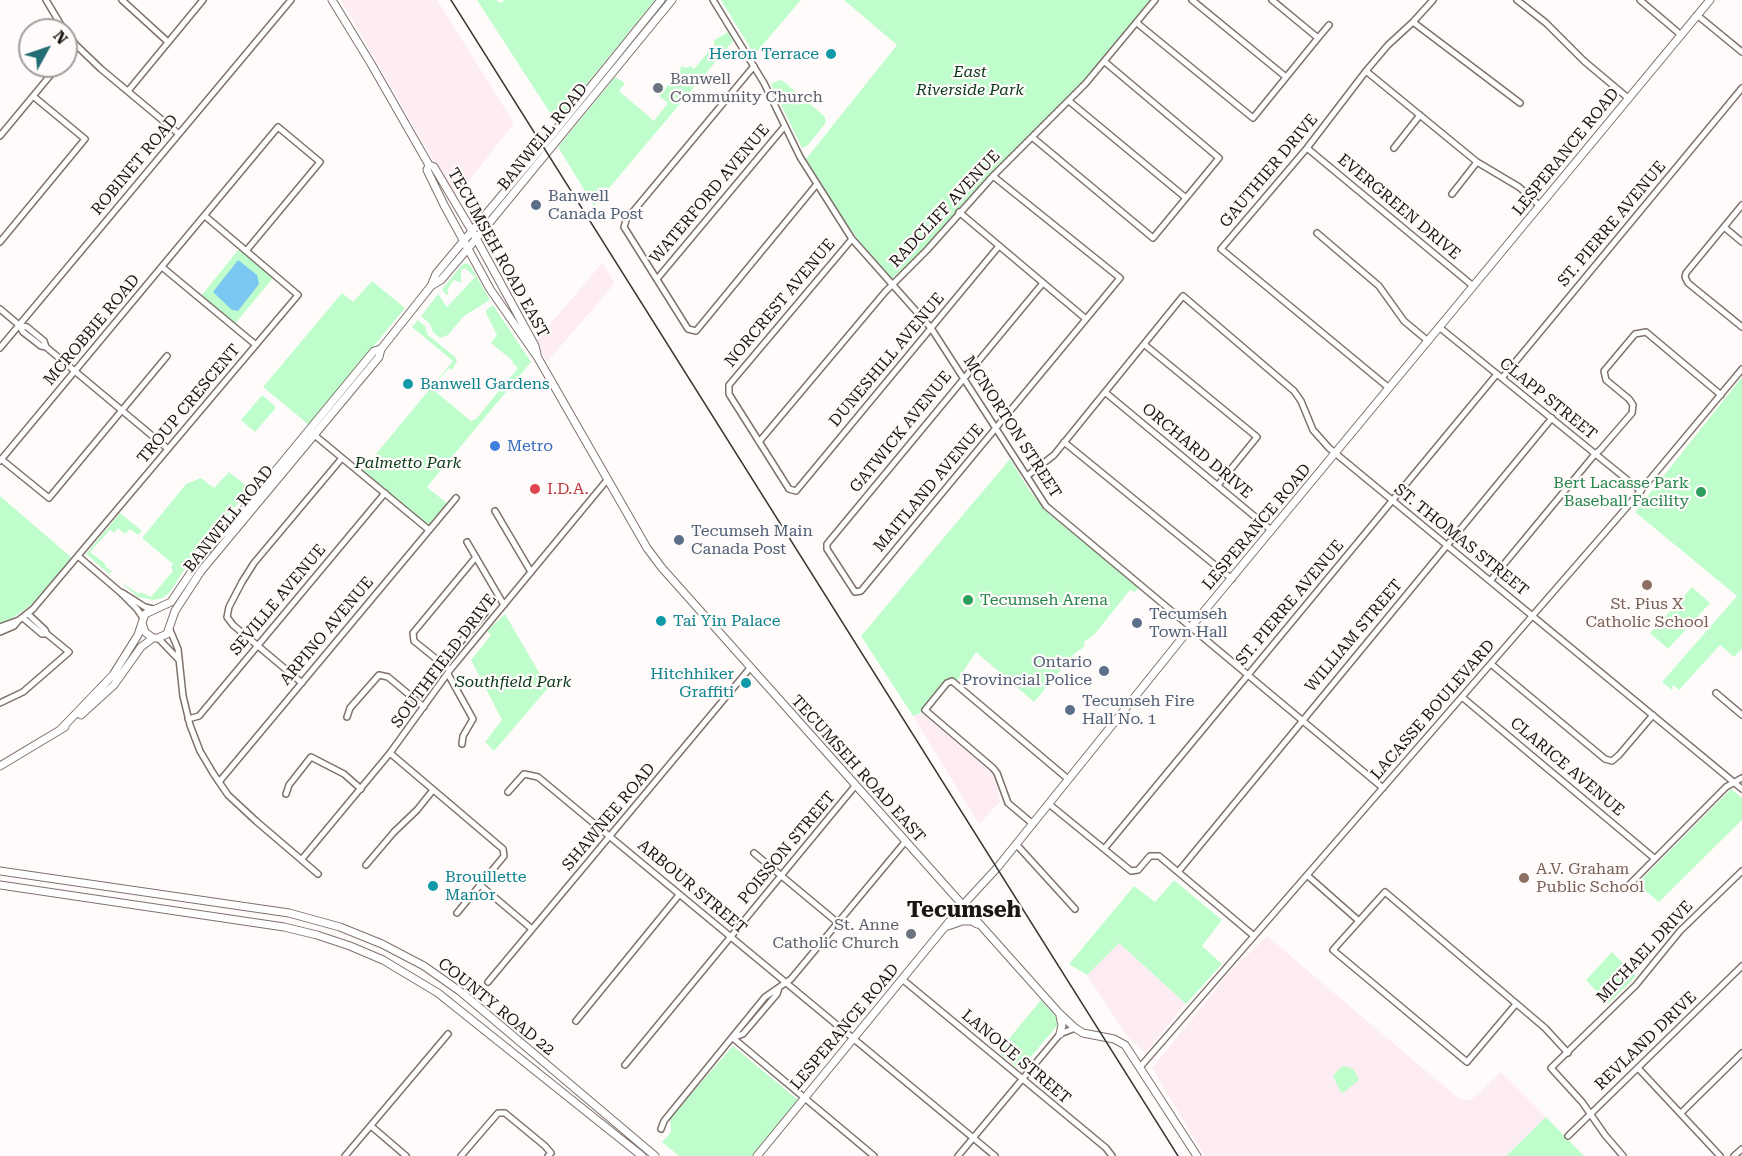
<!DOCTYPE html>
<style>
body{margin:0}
#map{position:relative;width:1742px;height:1156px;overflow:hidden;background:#fefbfa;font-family:"Roboto Serif",serif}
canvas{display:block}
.north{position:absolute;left:18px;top:18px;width:60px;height:60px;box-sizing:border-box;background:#fefbfa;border:2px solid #a39f9e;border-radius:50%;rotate:50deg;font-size:16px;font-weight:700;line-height:24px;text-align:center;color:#1a1613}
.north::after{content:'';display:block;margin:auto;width:21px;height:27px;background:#236e74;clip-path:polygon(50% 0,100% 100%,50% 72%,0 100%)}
</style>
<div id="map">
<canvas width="1742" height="1156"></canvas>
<div class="north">N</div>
</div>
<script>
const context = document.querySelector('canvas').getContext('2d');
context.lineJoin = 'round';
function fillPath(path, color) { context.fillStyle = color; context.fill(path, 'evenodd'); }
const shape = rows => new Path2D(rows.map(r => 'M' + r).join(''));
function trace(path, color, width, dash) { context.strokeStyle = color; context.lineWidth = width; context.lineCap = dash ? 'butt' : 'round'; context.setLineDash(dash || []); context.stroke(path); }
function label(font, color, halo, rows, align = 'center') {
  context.font = font + ' "Roboto Serif",serif'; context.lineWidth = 4.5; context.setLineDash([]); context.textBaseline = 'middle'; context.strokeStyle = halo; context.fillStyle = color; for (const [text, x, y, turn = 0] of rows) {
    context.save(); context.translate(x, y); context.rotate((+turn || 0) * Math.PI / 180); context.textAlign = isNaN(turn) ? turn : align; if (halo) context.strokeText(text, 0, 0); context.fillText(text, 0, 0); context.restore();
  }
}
fillPath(shape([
 [341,0,437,0,514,123,468,182,454,196],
 [602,263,615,283,547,362,536,341],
 [921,713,995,775,1000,802,979,824,913,716],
 [1267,936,1459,1099,1471,1100,1501,1072,1546,1117,1506,1156,1205,1156,1152,1068,1229,973],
 [1119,943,1186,1004,1145,1053,1127,1036,1087,975]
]), '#fdedf2');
fillPath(shape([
 [477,0,496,0,501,3,504,0,655,0,556,122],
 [721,0,801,0,760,48,754,54],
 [844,0,1152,0,1083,84,968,198,921,252,890,280,868,253,842,217,806,159,897,45],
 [728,32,733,41,594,206,558,147,615,77,625,83,619,91,654,121,668,103,659,96,680,71,681,66,686,68,691,66,694,69,715,44,713,41],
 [779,80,783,81,824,116,826,120,825,124,807,146,802,148,771,84],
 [239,249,273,278,234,325,201,296],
 [466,263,470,265,490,300,464,316,448,335,440,338,433,332,430,324,421,316,438,294,447,307,465,288,475,277,465,268,461,270,461,283,454,280,447,290,449,294,446,295,442,289,462,265],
 [372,281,405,308,309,425,263,387,342,293,353,302],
 [493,305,531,362,427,487,448,504,432,523,427,525,362,471,453,361,412,327,418,320,425,326,428,335,455,357,457,361,452,370,449,368,434,385,437,388,435,391,471,421,476,419,518,368,512,362,513,361,491,343,497,335,486,313,486,310],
 [1742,377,1742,649,1734,657,1720,645,1679,690,1673,685,1672,690,1662,682,1737,596,1635,512],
 [262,395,275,406,275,409,255,432,241,420],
 [1010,459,1029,490,1049,514,1139,587,1135,592,1130,590,1094,635,1084,642,1084,647,1074,654,1034,702,976,652,957,681,947,679,921,713,913,716,861,636],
 [229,472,249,488,249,491,195,553,170,592,163,598,154,600,138,597,119,581,139,594,141,592,151,597,173,571,171,567,173,564,142,538,186,484,201,478,214,488],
 [0,496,72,558,31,605,7,622,0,625],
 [120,513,142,531,138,535,130,529,125,534,118,528,114,533,110,530,90,552,104,563,107,568,112,571,109,574,86,554],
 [1692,587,1710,603,1668,649,1650,633],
 [505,614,548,688,494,751,485,742,502,720,471,660,491,635,487,631],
 [1731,789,1742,798,1742,820,1659,902,1637,884],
 [1174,880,1222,920,1202,946,1222,964,1186,1004,1119,943,1087,975,1069,964,1134,886,1155,902],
 [1612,952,1636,976,1608,1004,1586,980],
 [1041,1000,1060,1022,1020,1070,998,1052],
 [733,1046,798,1100,752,1156,679,1156,662,1142,671,1132,670,1118],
 [1344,1066,1354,1069,1359,1080,1343,1093,1340,1091,1333,1076,1340,1068],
 [1546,1117,1584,1156,1506,1156]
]), '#c0fdcc');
fillPath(shape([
 [238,260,257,275,259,284,238,311,232,310,213,292]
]), '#7ac8f2');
const minor = shape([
 [46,0,64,30],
 [122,0,168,42],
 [713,0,764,83,800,157,852,239,931,328,1046,506,1383,788],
 [1192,0,1286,77],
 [1517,0,1546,23,1584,61,1628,98],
 [1640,0,1681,35],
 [1697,15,1742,52],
 [1413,22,1520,103],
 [1137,23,1253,118,1318,38,1272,0],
 [66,32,76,45,101,69,179,134],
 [1318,38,1329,25],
 [66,57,76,45],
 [754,66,626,220,624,227,688,329,696,331,817,184],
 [1366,71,1477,162,1519,187,1540,206],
 [128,91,203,0],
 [1069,101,1186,198],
 [0,136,58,66],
 [1032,137,1153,238,1219,158,1105,62],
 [1307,148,1473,286],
 [1394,148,1420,115],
 [993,176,1120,278,861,591,855,592,827,549,827,544,1043,283],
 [1452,194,1477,162],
 [1742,205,1686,273,1685,277,1688,283,1742,327],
 [959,212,1086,319],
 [1724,227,1742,242],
 [1317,233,1379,286,1404,321,1428,341],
 [852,239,729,385,729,394,789,489,796,491,999,246],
 [0,242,85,139,33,96],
 [162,267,256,345],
 [657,279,784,127],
 [0,309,19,325,23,332,41,346,46,347],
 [19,325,27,327,44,341,46,347,168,449],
 [1439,327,1641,491],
 [1145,345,1257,437,1218,485],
 [0,348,291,0],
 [1502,378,1742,88],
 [1389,388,1221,249,1307,148,1366,71,1388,45,1413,22,1433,0],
 [1106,393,1271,530],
 [312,433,429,530],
 [759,442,885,292,927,250,993,176,1086,83,1155,0],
 [1064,442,1232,579],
 [1,459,49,498,167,356],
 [0,461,278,127,320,162,246,251],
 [1027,476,1054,455,1183,296,1294,391,1301,401,1313,430,1329,448,1742,789],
 [495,511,531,572],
 [467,542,504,605],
 [78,556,120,592,137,609,143,618],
 [1490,581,1595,454,1600,450,1632,413,1633,405,1629,399,1606,380,1604,371,1635,334,1646,332,1721,395],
 [123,593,145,607,153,609],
 [23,618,42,634,47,634],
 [0,627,19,620],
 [170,630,178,649,183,696,190,725,200,751,213,773,228,795,256,821,318,874],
 [0,632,14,626,19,620,33,609,298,295,205,216],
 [158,638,179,660],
 [442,664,485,613],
 [1491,664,1605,759,1612,761,1619,755,1653,715],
 [450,670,414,641,413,633,476,557],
 [448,674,473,719,463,736,462,744],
 [302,683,233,625,227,617,229,607,242,582,254,563,342,458],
 [1716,693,1742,715],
 [1462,697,1654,858],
 [0,703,23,692,69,652,47,634,45,630,28,614],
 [347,717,350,708,379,675,388,677,424,707],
 [188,719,199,716,385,493],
 [390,753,503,849,504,856,457,913],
 [219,782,456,498],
 [508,792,524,774,538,777,995,1156],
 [286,794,289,785,311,757,344,774,361,789],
 [1049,804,1131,871,1138,870,1150,856,1159,856,1254,936],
 [1033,824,1008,803,997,773,993,768,925,710,947,683,952,681,1068,779],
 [1016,844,1075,909],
 [1104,849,1497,374],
 [754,853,838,923],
 [302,859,390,753,450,670,607,480],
 [366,865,394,832,417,810,433,790],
 [1178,872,1552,418],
 [1308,876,1359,921,1385,892,1545,1028,1568,1053],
 [480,885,532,929],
 [1626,888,1726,787,1742,778],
 [1359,921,1333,950,1467,1062,1516,1004],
 [902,979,1106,1148,1112,1156],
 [488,982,750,668],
 [576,1021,679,895],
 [735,1037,743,1034,777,994,779,988],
 [733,1038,874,1156],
 [625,1065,855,786],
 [1141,1066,1627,507,1742,369],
 [1638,1068,1720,1156],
 [1681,1113,1742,1053],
 [371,1126,406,1156],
 [661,1129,664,1121,765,997,791,979,905,842],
 [1568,1136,1742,966],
 [345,1156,448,1034],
 [461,1156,498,1113,505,1113,545,1146,551,1153,548,1156],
 [958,1156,1060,1034,1075,1028],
 [1623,1156,1605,1135,1582,1102,1551,1068,1636,985,1680,931,1742,871],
 [1734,1156,1742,1149]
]);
const major = shape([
 [332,0,370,62,429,165,434,167,472,231,535,346,537,354],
 [429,165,427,170,444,205,490,289,538,358,647,548,662,568,1059,1013,1075,1028,1083,1033,1114,1039,1125,1045,1197,1156],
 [431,286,441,280,476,239,672,0],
 [142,623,145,632,153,638,158,638,167,634,175,611,201,571,379,357,381,349,431,286,436,274,543,146,661,0],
 [81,715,114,685,141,647,153,638],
 [61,729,113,675,138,635,145,614,171,602,204,553,230,526,374,351,381,349],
 [0,766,65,727],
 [0,871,289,913,340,927,382,944,424,966,461,992,655,1156],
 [0,885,284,927,317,935,350,946,383,960,438,993,642,1156],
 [948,926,962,921,972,921,977,924],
 [1060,1016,1062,1025,1060,1034],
 [757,1156,962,906,997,868,1191,627,1710,0]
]);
trace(minor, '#7f726c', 8);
trace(major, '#7f726c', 9);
trace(minor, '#fff', 5);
trace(major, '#fff', 7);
trace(shape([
 [451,0,1178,1156]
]), '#3b3735', 1.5);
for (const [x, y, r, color] of [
 [831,54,6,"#0f9aa8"],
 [658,88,6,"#6b7280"],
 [536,205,6,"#5c6f8a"],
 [408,384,6,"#0f9aa8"],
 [495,446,6,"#3f7fe0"],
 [535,489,6,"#e0444e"],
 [1701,492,6,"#2e9e5b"],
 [679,540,6,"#5c6f8a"],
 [1647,585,6,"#8d6e63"],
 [968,600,6,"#2e9e5b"],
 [661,621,6,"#0f9aa8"],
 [1137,623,6,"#5c6f8a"],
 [1104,671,6,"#5c6f8a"],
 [746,683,6,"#0f9aa8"],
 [1070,710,6,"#5c6f8a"],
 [1524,878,6,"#8d6e63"],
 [433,886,6,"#0f9aa8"],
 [911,934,6,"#6b7280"]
]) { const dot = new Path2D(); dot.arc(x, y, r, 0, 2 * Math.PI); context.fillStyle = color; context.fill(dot); trace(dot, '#fefbfa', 2); }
label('16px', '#0d838f', '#fefbfa', [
 ["Heron Terrace",819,54,"right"],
 ["Banwell Gardens",420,384],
 ["Tai Yin Palace",673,621],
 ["Hitchhiker",734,674,"right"],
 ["Graffiti",734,692,"right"],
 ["Brouillette",445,877],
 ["Manor",445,895]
], 'left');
label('italic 16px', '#093a1a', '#fefbfa', [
 ["East",970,72],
 ["Riverside Park",970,90],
 ["Palmetto Park",408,463],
 ["Southfield Park",513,682]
]);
label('16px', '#5b616d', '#fefbfa', [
 ["Banwell",670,79],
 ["Community Church",670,97],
 ["St. Anne",899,925,"right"],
 ["Catholic Church",899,943,"right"]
], 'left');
label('16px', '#1a1613', '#fefbfa', [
 ["BANWELL ROAD",543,137,-51],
 ["LESPERANCE ROAD",1566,152,-51],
 ["ROBINET ROAD",135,165,-50],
 ["GAUTHIER DRIVE",1269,171,-50],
 ["WATERFORD AVENUE",710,194,-50],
 ["EVERGREEN DRIVE",1399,207,40],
 ["RADCLIFF AVENUE",945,209,-47],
 ["ST. PIERRE AVENUE",1612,224,-50],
 ["TECUMSEH ROAD EAST",498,253,61],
 ["NORCREST AVENUE",780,303,-50],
 ["MCROBBIE ROAD",92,330,-50],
 ["DUNESHILL AVENUE",887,360,-50],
 ["CLAPP STREET",1548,399,39],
 ["TROUP CRESCENT",189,404,-50],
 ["MCNORTON STREET",1012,427,57],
 ["GATWICK AVENUE",901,432,-51],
 ["ORCHARD DRIVE",1197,451,40],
 ["MAITLAND AVENUE",929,488,-50],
 ["BANWELL ROAD",229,519,-51],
 ["LESPERANCE ROAD",1257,527,-50],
 ["ST. THOMAS STREET",1461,540,39],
 ["SEVILLE AVENUE",278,600,-50],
 ["ST. PIERRE AVENUE",1290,603,-50],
 ["ARPINO AVENUE",327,631,-50],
 ["WILLIAM STREET",1354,636,-50],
 ["SOUTHFIELD DRIVE",444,661,-53],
 ["LACASSE BOULEVARD",1433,710,-49],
 ["CLARICE AVENUE",1567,767,40],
 ["TECUMSEH ROAD EAST",858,769,48],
 ["SHAWNEE ROAD",609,817,-50],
 ["POISSON STREET",787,848,-50],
 ["ARBOUR STREET",692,887,40],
 ["MICHAEL DRIVE",1645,952,-47],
 ["COUNTY ROAD 22",496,1007,39],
 ["LESPERANCE ROAD",845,1027,-50],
 ["REVLAND DRIVE",1646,1041,-44],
 ["LANOUE STREET",1016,1057,40]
]);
label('16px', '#4e5e75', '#fefbfa', [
 ["Banwell",548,196],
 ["Canada Post",548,214],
 ["Tecumseh Main",691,531],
 ["Canada Post",691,549],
 ["Tecumseh",1149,614],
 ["Town Hall",1149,632],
 ["Ontario",1092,662,"right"],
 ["Provincial Police",1092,680,"right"],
 ["Tecumseh Fire",1082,701],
 ["Hall No. 1",1082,719]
], 'left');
label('16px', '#366cbe', '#fefbfa', [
 ["Metro",507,446]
], 'left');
label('16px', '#27864d', '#fefbfa', [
 ["Bert Lacasse Park",1689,483],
 ["Baseball Facility",1689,501],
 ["Tecumseh Arena",980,600,"left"]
], 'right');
label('16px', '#be3a42', '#fefbfa', [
 ["I.D.A.",547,489]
], 'left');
label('16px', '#785e54', '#fefbfa', [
 ["St. Pius X",1647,604],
 ["Catholic School",1647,622],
 ["A.V. Graham",1536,869,"left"],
 ["Public School",1536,887,"left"]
]);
label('bold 22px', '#1a1613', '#fefbfa', [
 ["Tecumseh",964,911]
]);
</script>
